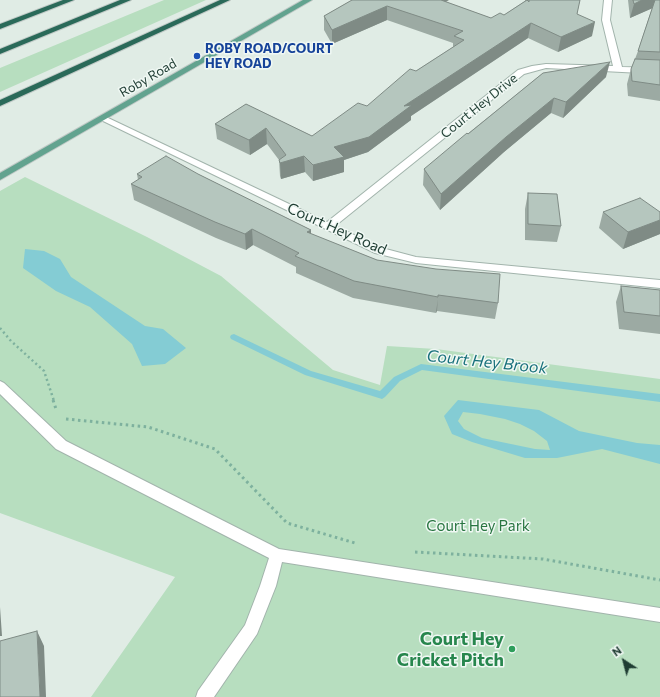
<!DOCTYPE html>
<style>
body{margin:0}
#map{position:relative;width:660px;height:697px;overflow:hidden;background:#e0ece5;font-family:Commissioner,sans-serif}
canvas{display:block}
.north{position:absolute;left:604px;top:641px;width:40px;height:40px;-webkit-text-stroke:3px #f0f8f4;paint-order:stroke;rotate:324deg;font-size:11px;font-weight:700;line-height:16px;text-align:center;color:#1f3d33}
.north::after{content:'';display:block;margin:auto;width:14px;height:18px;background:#1f3d33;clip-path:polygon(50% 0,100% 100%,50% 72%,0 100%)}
</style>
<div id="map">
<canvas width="660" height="697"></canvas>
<div class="north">N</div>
</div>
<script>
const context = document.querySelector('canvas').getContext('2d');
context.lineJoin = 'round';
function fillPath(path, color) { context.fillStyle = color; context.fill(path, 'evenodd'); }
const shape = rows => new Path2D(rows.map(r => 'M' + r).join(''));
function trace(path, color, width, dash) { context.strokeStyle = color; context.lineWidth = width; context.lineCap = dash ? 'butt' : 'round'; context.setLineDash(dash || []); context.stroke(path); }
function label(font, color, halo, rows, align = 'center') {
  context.font = font + ' Commissioner,sans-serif'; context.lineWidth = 3; context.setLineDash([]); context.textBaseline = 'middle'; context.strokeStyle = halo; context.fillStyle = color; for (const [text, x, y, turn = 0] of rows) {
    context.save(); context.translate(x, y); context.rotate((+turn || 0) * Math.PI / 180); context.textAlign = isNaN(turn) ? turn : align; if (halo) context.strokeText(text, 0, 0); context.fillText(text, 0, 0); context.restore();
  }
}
fillPath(shape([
 [164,0,206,0,0,92,0,68],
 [25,177,147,237,221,276,333,370,380,385,387,346,436,349,660,379,660,697,91,697,175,577,0,513,0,191]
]), '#b7debf');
fillPath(shape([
 [25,249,44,251,60,259,71,277,145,326,163,329,186,348,165,364,142,366,132,344,90,307,56,291,23,268],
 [458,400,539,410,579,431,637,443,660,445,660,464,602,449,557,458,525,458,472,442,452,434,444,416],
 [463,412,480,414,505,419,520,424,534,431,547,441,550,450,535,449,482,438,464,429,458,421]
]), '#84ccd4');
fillPath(shape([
 [234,334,311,371,380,391,394,377,421,364,660,394,660,402,422,370,400,381,385,397,382,399,305,375,231,339,230,337,231,335,234,334]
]), '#84ccd4');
const minor = shape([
 [604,0,612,0,610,20,622,67,660,68,660,74,546,68,524,74,335,226,382,248,416,257,660,280,660,288,416,263,375,253,99,119,103,116,106,117,327,222,518,70,532,66,546,64,613,66,602,20,604,0],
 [0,381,4,383,66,441,279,549,660,608,660,622,282,562,276,586,257,634,214,697,196,697,198,691,245,625,260,586,269,558,56,449,0,394,0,381]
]);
const major = shape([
 [303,0,312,0,0,180,0,173,303,0]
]);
const highway = shape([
 [63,0,74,0,0,29,0,24,63,0],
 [120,0,131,0,0,54,0,49,120,0],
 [220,0,230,0,0,106,0,100,220,0]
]);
trace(minor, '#a2b4ac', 2);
trace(major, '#c0c9c6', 2);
trace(highway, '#c0c9c6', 2);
trace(shape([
 [0,328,11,341,44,371,54,401]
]), '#7eb19e', 2.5, [2, 3]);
trace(shape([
 [53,400,56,409],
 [66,419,148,427,215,449,287,523,355,543],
 [415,552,543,559,660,580]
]), '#7eb19e', 3, [2.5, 3.5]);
fillPath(minor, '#fff');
fillPath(major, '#62a38f');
fillPath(highway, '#2a6a59');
fillPath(shape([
 [352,0,446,2,491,18,504,15,525,1,525,0,580,0,577,14,592,36,558,52,528,38,411,116,411,120,368,152,344,160,344,172,313,181,305,172,281,179,280,176,279,160,267,144,250,155,217,139,215,124,246,104,312,136,367,106,416,71,453,47,453,43,387,20,332,44,324,30,324,16],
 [628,0,660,0,660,101,628,96,627,84,631,69,635,59,638,51,652,8,630,18],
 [543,73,606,77,563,118,551,113,504,152,440,210,423,185,424,169],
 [137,174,198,174,311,230,311,234,377,260,498,303,495,319,437,311,436,313,353,298,296,273,296,267,253,245,246,250,216,238,134,200,131,184,138,180],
 [528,193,561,226,557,242,525,240,525,209],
 [603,212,660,212,660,234,623,249,599,228],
 [621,286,660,290,660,334,619,329,616,302]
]), '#9caaa3');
fillPath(shape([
 [432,0,449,0,431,11],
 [642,0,655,0,653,8,630,18,634,4],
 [387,6,387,20,332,44,332,30],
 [595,22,592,36,558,52,561,37],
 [531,23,528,38,411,116,411,120,368,152,344,160,344,172,313,181,313,165,334,147,404,106],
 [610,62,606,77,563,118,566,102],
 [554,98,551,113,504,152,440,210,441,194,506,137],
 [266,128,267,144,250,155,249,140],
 [304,156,305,172,281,179,280,163],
 [660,220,660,234,623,249,628,232],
 [252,229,253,245,246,250,245,234],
 [311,230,311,246,307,232],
 [438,295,437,311,436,313,438,297],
 [0,607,2,636,0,636],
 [37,631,44,646,46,697,40,697]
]), '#7f8b85');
const building = shape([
 [352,0,441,0,491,18,500,13,504,15,527,0,529,2,529,0,580,0,577,14,595,22,561,37,531,23,404,106,412,105,369,137,334,147,344,157,313,165,304,156,280,163,279,160,286,155,266,128,249,140,215,124,246,104,312,136,358,103,367,106,410,69,416,71,464,40,454,36,463,31,387,6,332,30,324,16,352,0],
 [633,0,642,0,634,4,633,0],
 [655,0,660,0,660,52,638,51,655,0],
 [635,59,660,60,660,85,632,81,631,69,635,59],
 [610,62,566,102,554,98,506,137,441,194,424,169,467,133,468,134,543,73,610,62],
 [166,156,198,174,311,230,307,232,377,260,436,269,500,274,498,303,438,295,438,297,354,281,295,256,299,253,252,229,245,234,215,222,131,184,142,177,137,174,166,156],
 [528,193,557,194,561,226,528,224,528,193],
 [640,198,660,212,660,220,628,232,603,212,640,198],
 [621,286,660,290,660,316,624,312,621,286],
 [37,631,40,697,0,697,0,641,37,631]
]);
fillPath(building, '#b5c6be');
trace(building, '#7f8b85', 1);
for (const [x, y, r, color] of [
 [197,56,4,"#1a4fb4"],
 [512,649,4,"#2e9e5b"]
]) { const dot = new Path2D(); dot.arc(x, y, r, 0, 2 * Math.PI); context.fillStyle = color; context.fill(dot); trace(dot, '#f0f8f4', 1.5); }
label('bold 13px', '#164399', '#f0f8f4', [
 ["ROBY ROAD/COURT",205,49],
 ["HEY ROAD",205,64]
], 'left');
label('13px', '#1f3d33', '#f0f8f4', [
 ["Roby Road",148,78,-30],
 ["Court Hey Drive",479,106,-39]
]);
label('15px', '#1f3d33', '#f0f8f4', [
 ["Court Hey Road",337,229,24]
]);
label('15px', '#287541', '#f0f8f4', [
 ["Court Hey Park",478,526]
]);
label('italic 16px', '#17707b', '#f0f8f4', [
 ["Court Hey Brook",487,362,6]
]);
label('bold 18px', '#27864d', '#f0f8f4', [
 ["Court Hey",504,639],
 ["Cricket Pitch",504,660]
], 'right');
</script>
